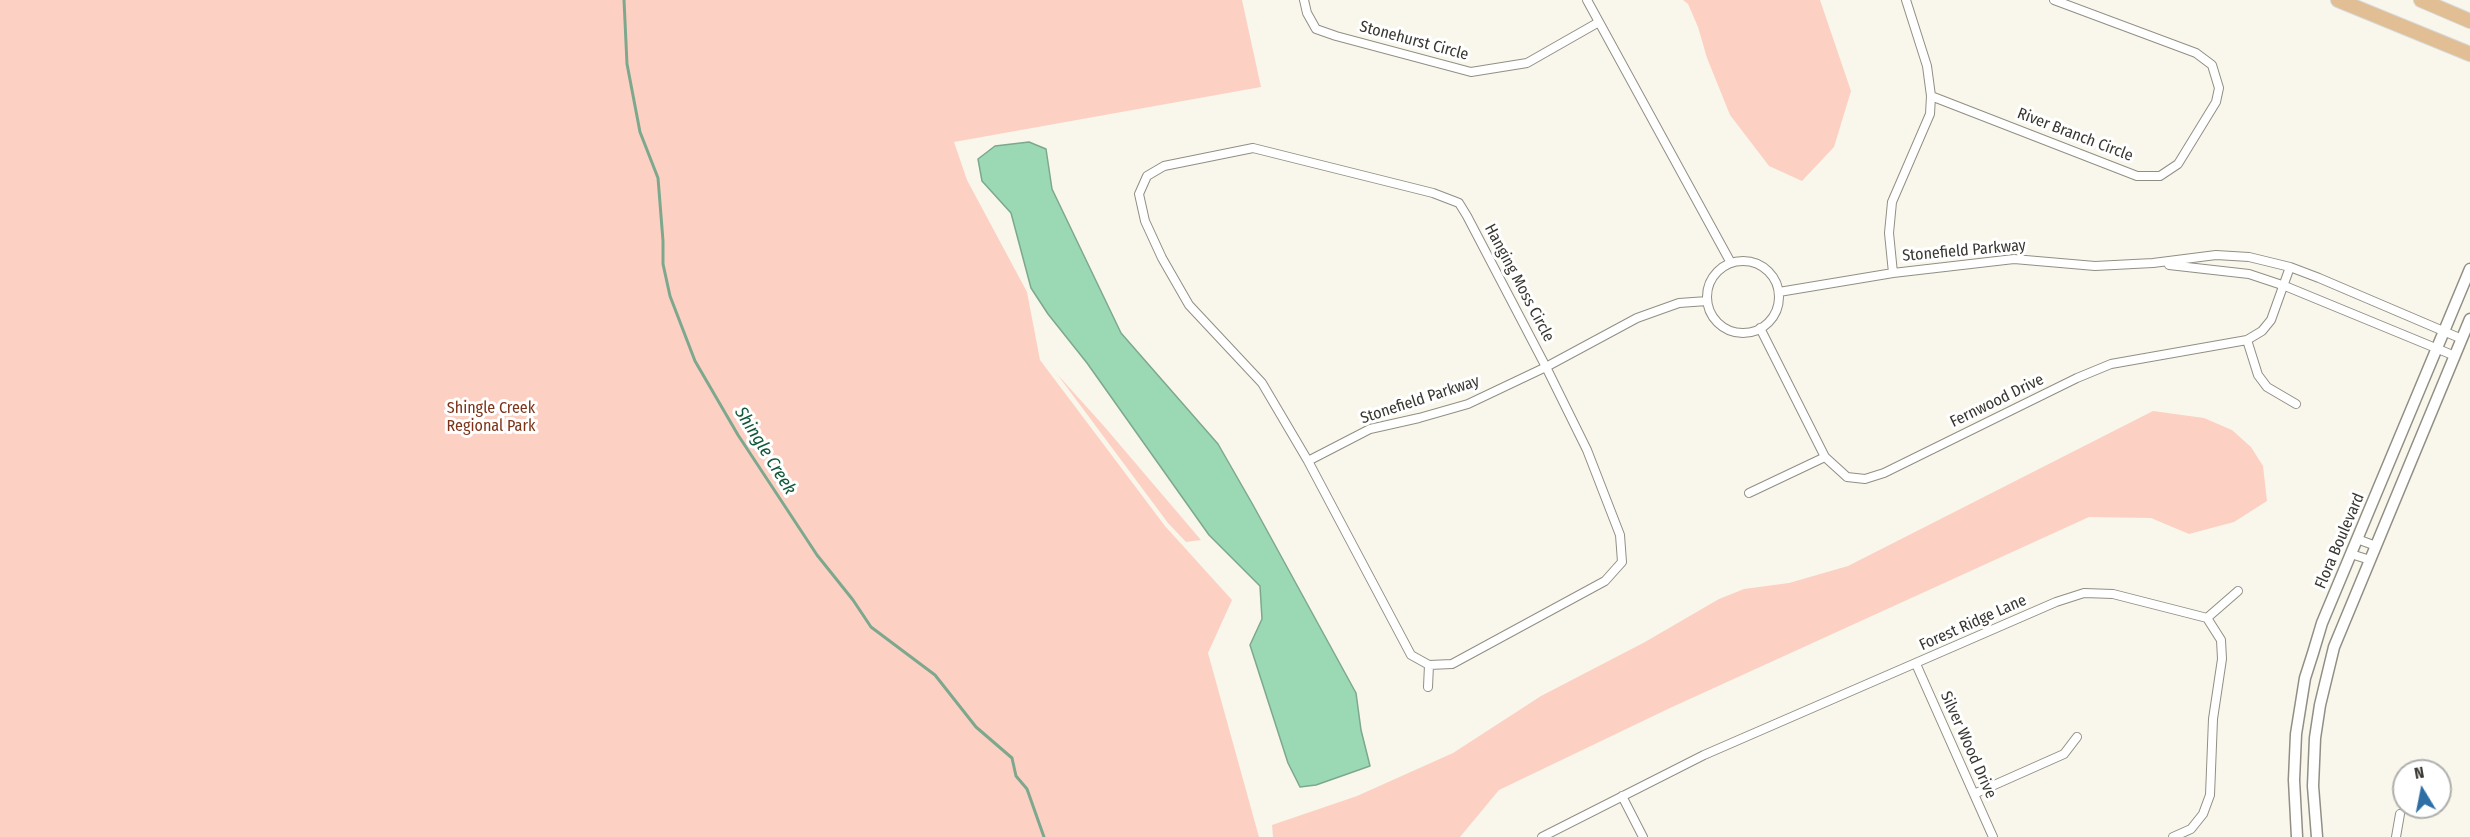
<!DOCTYPE html>
<style>
body{margin:0}
#map{position:relative;width:2470px;height:837px;overflow:hidden;background:#f9f7eb;font-family:"Fira Sans Condensed",sans-serif}
canvas{display:block}
.north{position:absolute;left:2392px;top:759px;width:60px;height:60px;box-sizing:border-box;background:#fff;border:2px solid #afafad;border-radius:50%;rotate:350deg;font-size:16px;font-weight:700;line-height:24px;text-align:center;color:#383732}
.north::after{content:'';display:block;margin:auto;width:21px;height:27px;background:#2d6fa5;clip-path:polygon(50% 0,100% 100%,50% 72%,0 100%)}
</style>
<div id="map">
<canvas width="2470" height="837"></canvas>
<div class="north">N</div>
</div>
<script>
const context = document.querySelector('canvas').getContext('2d');
context.lineJoin = 'round';
function fillPath(path, color) { context.fillStyle = color; context.fill(path, 'evenodd'); }
const shape = rows => new Path2D(rows.map(r => 'M' + r).join(''));
function trace(path, color, width, dash) { context.strokeStyle = color; context.lineWidth = width; context.lineCap = dash ? 'butt' : 'round'; context.setLineDash(dash || []); context.stroke(path); }
function label(font, color, halo, rows, align = 'center') {
  context.font = font + ' "Fira Sans Condensed",sans-serif'; context.lineWidth = 6; context.setLineDash([]); context.textBaseline = 'middle'; context.strokeStyle = halo; context.fillStyle = color; for (const [text, x, y, turn = 0] of rows) {
    context.save(); context.translate(x, y); context.rotate((+turn || 0) * Math.PI / 180); context.textAlign = isNaN(turn) ? turn : align; if (halo) context.strokeText(text, 0, 0); context.fillText(text, 0, 0); context.restore();
  }
}
fillPath(shape([
 [0,0,1242,0,1261,87,954,142,967,180,1027,292,1040,360,1165,526,1232,600,1208,653,1259,837,0,837],
 [1683,0,1820,0,1851,91,1834,147,1802,181,1769,166,1730,115,1707,58,1698,27,1688,4],
 [1057,374,1103,425,1201,540,1186,542,1168,523],
 [2153,411,2204,418,2232,430,2251,447,2263,466,2267,501,2234,522,2189,534,2151,518,2089,517,1670,708,1499,790,1460,837,1273,837,1272,825,1357,796,1453,753,1541,696,1645,642,1719,599,1744,589,1789,583,1848,566]
]), '#fcd1c3');
const water = shape([
 [1029,142,1046,149,1052,189,1121,333,1218,444,1253,505,1356,693,1361,730,1370,766,1316,785,1300,787,1288,763,1250,645,1262,619,1260,586,1209,535,1087,363,1048,314,1031,288,1011,213,982,181,978,159,995,146,1029,142]
]);
fillPath(water, '#9bd8b4');
trace(water, '#7da88d', 1.5);
trace(shape([
 [624,0,627,64,640,132,658,178,663,241,663,264,670,296,695,361,738,435,817,555,853,600,871,627,935,675,976,727,1012,758,1016,776,1027,789,1044,837]
]), '#7da88d', 3);
const minor = shape([
 [1304,0,1307,13,1316,29,1336,36,1471,72,1527,63,1599,22],
 [1587,0,1731,263],
 [1931,96,2137,176,2160,176,2178,164,2216,102,2219,88,2212,65,2196,53,2054,0],
 [1253,148,1433,193,1459,203,1467,216,1546,367,1587,450,1620,535,1622,562,1605,581,1452,664,1429,665,1411,655,1308,461,1262,383,1189,305,1162,258,1145,221,1139,194,1147,176,1164,166,1253,148],
 '1707 297a36 36 0 1 1 72 0a36 36 0 1 1-72 0Z',
 [2169,265,2249,274,2285,286,2455,356],
 [1893,273,1889,233,1892,202,1930,114,1931,96,1927,66,1906,0],
 [1779,292,1893,273,2014,259,2095,266,2153,263,2216,255,2249,257,2290,267,2319,278,2462,339],
 [1760,328,1825,457,1847,477,1865,479,1884,473,2077,378,2111,364,2247,340,2262,331,2271,320,2290,267],
 [2247,340,2258,375,2267,387,2296,404],
 [1308,461,1370,429,1419,418,1468,404,1546,367,1637,318,1679,303,1707,301],
 [1749,493,1825,457],
 [2357,539,2376,546],
 [2351,554,2370,560],
 [2207,618,2238,591],
 [1916,664,1993,837],
 [1428,687,1429,665],
 [1974,794,2064,754,2077,737],
 [1622,796,1643,837],
 [1542,837,1704,755,2056,602,2084,593,2113,594,2207,618,2221,640,2222,659,2213,719,2210,795,2203,814,2191,829,2173,837],
 [2396,837,2400,814]
]);
const tertiary = shape([
 [2297,837,2294,780,2296,734,2305,678,2313,653,2322,623,2470,269],
 [2317,837,2313,786,2315,738,2320,705,2334,647,2470,319]
]);
const primary = shape([
 [2338,0,2470,54],
 [2421,0,2470,21]
]);
trace(minor, '#918f84', 10);
trace(tertiary, '#918f84', 13);
trace(primary, '#d7d7d6', 16);
trace(minor, '#fff', 8);
trace(tertiary, '#fff', 10);
trace(primary, '#e1be93', 14);
label('16px', '#383732', '#fff', [
 ["Stonehurst Circle",1414,41,15],
 ["River Branch Circle",2075,135,21],
 ["Stonefield Parkway",1964,251,-5],
 ["Hanging Moss Circle",1519,283,62],
 ["Stonefield Parkway",1420,400,-18],
 ["Fernwood Drive",1997,401,-26],
 ["Flora Boulevard",2340,541,-67],
 ["Forest Ridge Lane",1973,623,-24],
 ["Silver Wood Drive",1968,745,66]
]);
label('16px', '#7d3317', '#fff', [
 ["Shingle Creek",491,409],
 ["Regional Park",491,427]
]);
label('italic 18px', '#105938', '#fff', [
 ["Shingle Creek",765,451,58]
]);
</script>
